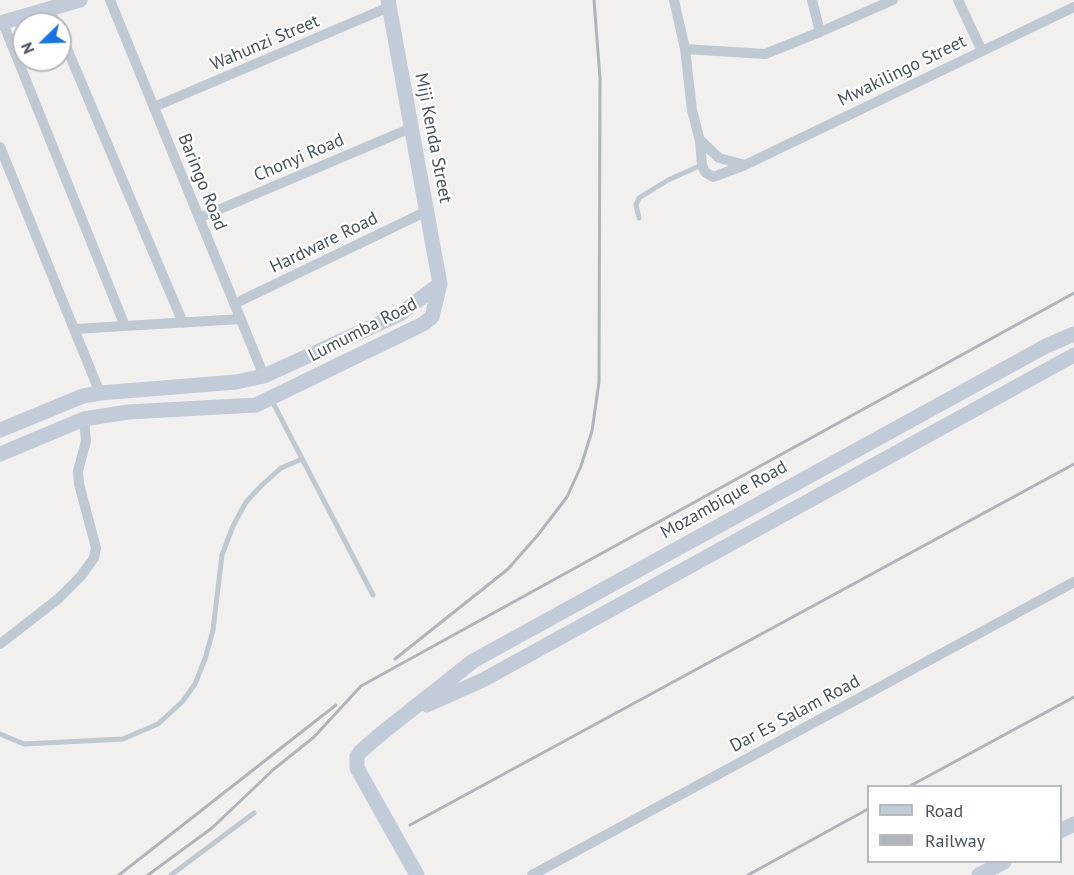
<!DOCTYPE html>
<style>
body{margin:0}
#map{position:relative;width:1074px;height:875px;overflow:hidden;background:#f2efef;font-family:"PT Sans",sans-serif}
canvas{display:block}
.legend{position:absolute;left:867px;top:785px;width:195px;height:78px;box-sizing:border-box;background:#fff;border:2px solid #b5babe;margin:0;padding:8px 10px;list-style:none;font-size:18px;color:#47525d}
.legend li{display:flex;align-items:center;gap:12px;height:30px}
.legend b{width:30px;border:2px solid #b5babe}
.north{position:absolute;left:12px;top:12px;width:60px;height:60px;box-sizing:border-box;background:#fff;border:2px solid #b5babe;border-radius:50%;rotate:247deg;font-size:16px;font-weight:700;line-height:24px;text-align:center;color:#47525d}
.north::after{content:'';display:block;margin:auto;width:21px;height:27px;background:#1772e4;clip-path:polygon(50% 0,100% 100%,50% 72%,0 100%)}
</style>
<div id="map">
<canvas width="1074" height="875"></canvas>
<ul class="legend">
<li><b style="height:8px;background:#c1ccd8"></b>Road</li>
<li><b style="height:8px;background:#b1b4b9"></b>Railway</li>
</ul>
<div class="north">N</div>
</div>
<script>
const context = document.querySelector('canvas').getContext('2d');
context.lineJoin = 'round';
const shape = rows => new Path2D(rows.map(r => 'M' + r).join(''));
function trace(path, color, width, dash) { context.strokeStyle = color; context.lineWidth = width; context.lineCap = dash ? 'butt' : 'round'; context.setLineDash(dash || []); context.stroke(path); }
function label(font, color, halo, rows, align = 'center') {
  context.font = font + ' "PT Sans",sans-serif'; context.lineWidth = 4.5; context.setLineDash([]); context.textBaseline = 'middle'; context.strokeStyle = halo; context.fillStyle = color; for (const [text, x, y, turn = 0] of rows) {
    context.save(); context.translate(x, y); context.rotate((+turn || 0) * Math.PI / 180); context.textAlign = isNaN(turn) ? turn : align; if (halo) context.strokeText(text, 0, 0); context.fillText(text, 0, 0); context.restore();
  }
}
trace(shape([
 [639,218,636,205,639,198,668,180,702,165],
 [271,399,373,595],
 [0,734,24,744,123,739,158,724,182,702,195,684,205,659,213,630,222,555,233,526,246,502,262,485,281,468,302,459],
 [171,875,254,813]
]), '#bfc9d1', 5);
trace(shape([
 [110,0,264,376],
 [674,0,685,49,692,110,700,141,702,165,705,172,713,177,745,165,1074,7],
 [958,0,982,51],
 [50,9,56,24],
 [3,23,125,326],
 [60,32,183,323],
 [820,32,893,0],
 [685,49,765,54,820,32,812,0],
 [154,107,389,7],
 [701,141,719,158,745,165],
 [0,147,100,393],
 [199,218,411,128],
 [234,304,427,211],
 [75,329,241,319],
 [0,644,58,599,81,576,94,558,96,548,79,484,78,471,86,441,84,419],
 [532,875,1074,582]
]), '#bfc9d1', 10);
trace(shape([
 [0,23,80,0],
 [0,430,83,396,100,393,236,382,264,376,400,314,440,284],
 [0,454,84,419,128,412,256,405,423,324,432,317,440,284,388,0],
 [427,705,483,680,1074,355],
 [1060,831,1074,824],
 [417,875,357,768,357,757,360,752,382,733,473,661,1046,346,1074,334],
 [979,875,1004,862]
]), '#c1ccd8', 15);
trace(shape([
 [395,659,508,569,537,536,567,497,581,466,592,431,599,382,600,78,594,0],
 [910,786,1074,697],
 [410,825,1074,464],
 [119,875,336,705],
 [148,875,212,828,274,769,314,737,361,686,1074,293],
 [748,875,868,809]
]), '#b1b4b9', 3);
label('18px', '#47525d', '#fff', [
 ["Wahunzi Street",265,43,-23],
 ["Mwakilingo Street",902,71,-26],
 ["Miji Kenda Street",433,138,79],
 ["Chonyi Road",299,158,-23],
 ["Baringo Road",202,182,68],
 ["Hardware Road",324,243,-26],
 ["Lumumba Road",363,330,-27],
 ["Mozambique Road",724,500,-29],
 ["Dar Es Salam Road",795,714,-28]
]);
</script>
